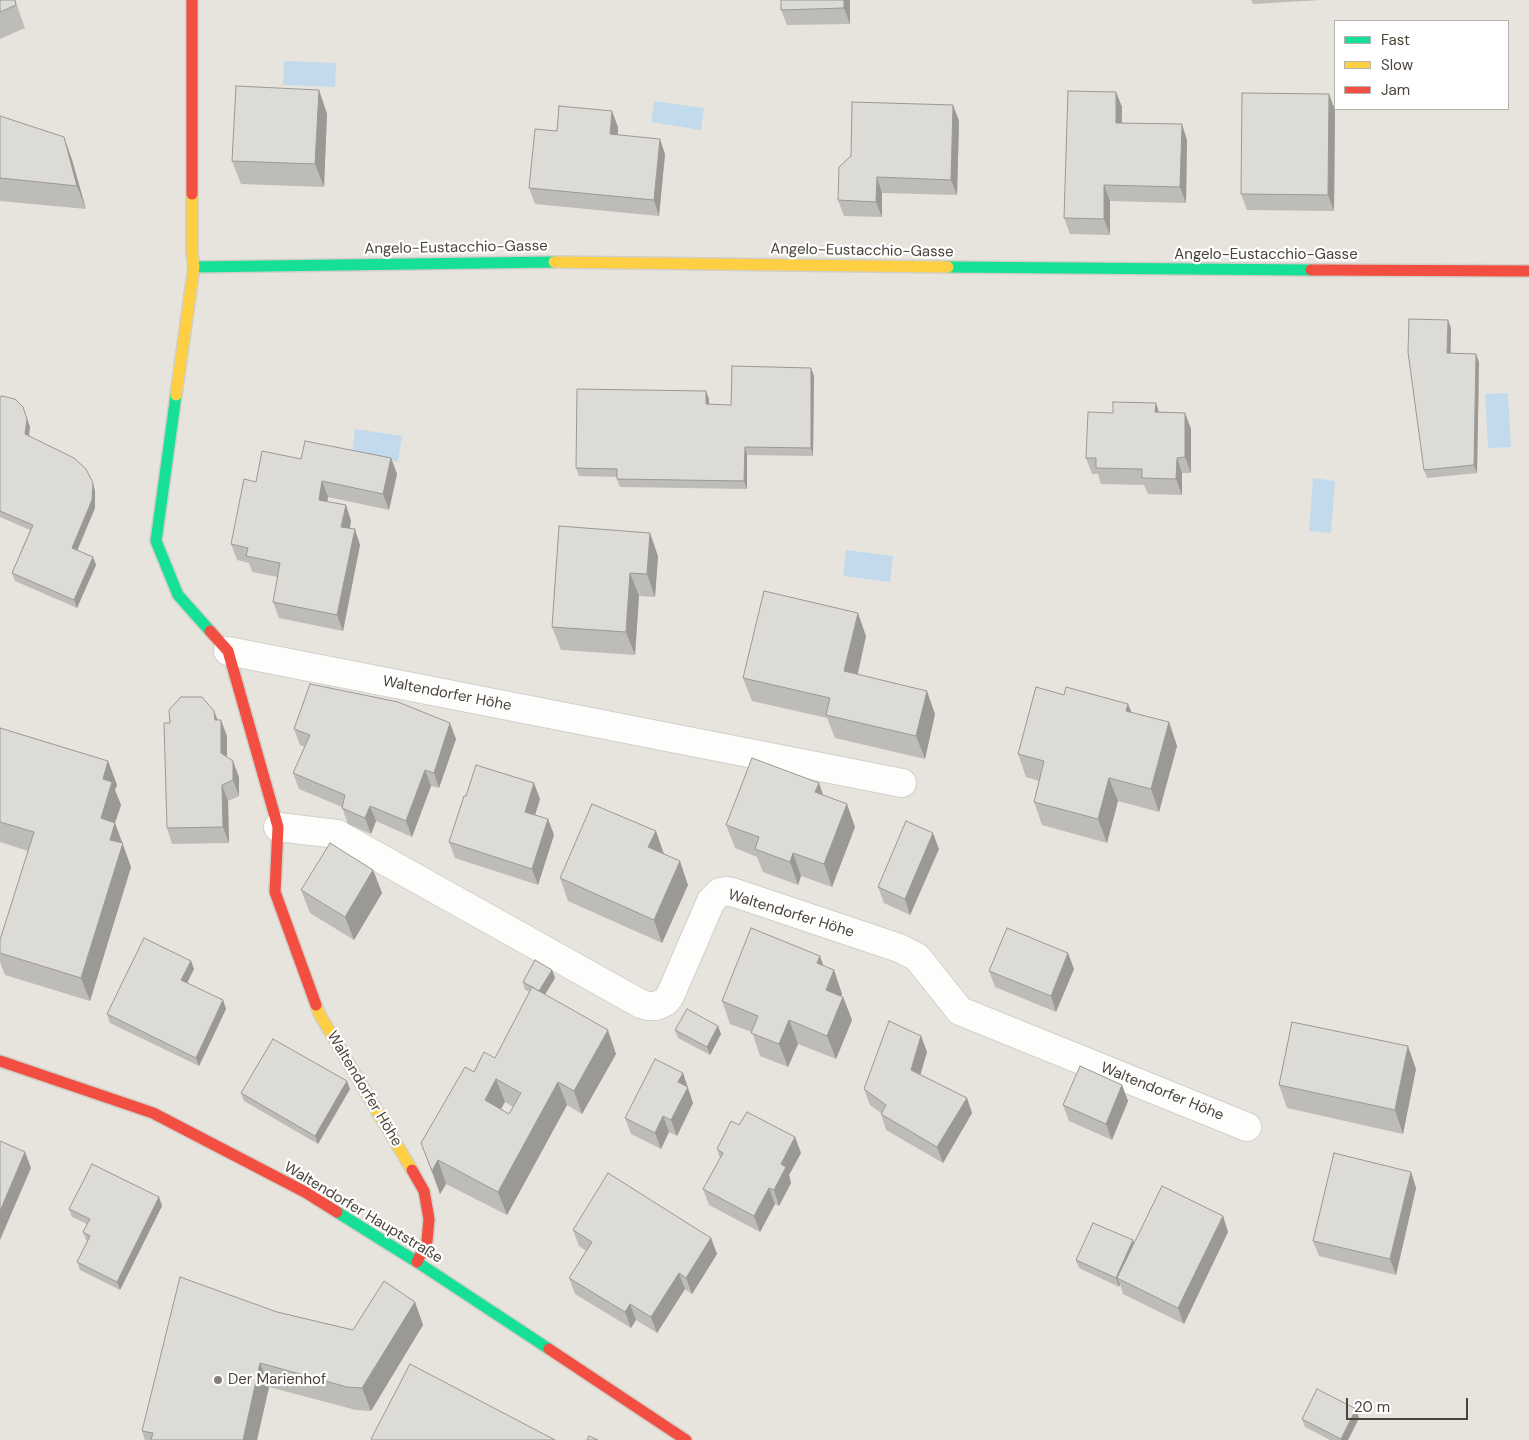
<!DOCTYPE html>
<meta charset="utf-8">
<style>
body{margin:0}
#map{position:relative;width:1529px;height:1440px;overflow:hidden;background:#f3f2ee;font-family:"DM Sans",sans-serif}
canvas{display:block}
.legend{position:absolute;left:1334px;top:20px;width:175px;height:90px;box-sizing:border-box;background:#fff;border:1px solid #b7b4b0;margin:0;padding:6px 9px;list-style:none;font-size:15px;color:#4a443a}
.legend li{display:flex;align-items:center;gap:10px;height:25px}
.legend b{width:25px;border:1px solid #b7b4b0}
.scale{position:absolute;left:1346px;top:1398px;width:122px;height:22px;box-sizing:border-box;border:2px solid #4a443a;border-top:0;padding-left:6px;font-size:15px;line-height:18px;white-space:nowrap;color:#4a443a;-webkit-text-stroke:4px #fff;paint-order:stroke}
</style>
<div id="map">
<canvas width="1529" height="1440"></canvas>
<ul class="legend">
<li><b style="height:6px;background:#16e098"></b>Fast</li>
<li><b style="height:6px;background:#ffcf43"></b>Slow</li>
<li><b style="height:6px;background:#f24e42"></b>Jam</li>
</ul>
<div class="scale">20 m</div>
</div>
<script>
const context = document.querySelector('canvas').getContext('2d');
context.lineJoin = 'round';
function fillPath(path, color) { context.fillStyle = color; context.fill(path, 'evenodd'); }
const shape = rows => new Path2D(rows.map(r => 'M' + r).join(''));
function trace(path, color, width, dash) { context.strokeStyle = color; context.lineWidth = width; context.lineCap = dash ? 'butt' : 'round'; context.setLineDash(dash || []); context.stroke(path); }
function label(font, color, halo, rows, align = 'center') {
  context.font = font + ' "DM Sans",sans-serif'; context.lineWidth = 4.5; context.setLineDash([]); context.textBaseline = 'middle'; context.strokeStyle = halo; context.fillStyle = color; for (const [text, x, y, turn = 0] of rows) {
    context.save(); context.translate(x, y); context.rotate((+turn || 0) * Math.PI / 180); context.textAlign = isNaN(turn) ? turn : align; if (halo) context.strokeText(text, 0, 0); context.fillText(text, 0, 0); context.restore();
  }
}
fillPath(shape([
 [0,0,1529,0,1529,1440,0,1440],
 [1335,21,1508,21,1508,109,1335,109]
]), '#e7e4dd');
fillPath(shape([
 [284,61,336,63,335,87,283,85],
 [654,101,704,108,701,130,651,122],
 [1508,393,1511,447,1488,448,1485,394],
 [355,429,402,436,398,462,352,455],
 [1313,478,1335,481,1331,533,1309,531],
 [846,550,893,556,890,582,843,576]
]), '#c3daed');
const street = shape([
 [228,651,902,783],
 [278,827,337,834,641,1004,648,1006,656,1006,665,1002,670,996,711,901,720,892,726,891,735,893,899,948,917,957,960,1011,1247,1127]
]);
const fast = shape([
 [194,267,554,262],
 [948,267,1311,270],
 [176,395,156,541,178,595,210,631],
 [337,1212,417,1262,549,1349]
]);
const slow = shape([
 [554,262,948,267],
 [176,395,194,267,192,252,192,194],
 [316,1005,320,1015,412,1170]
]);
const jam = shape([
 [192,0,192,194],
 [1311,270,1529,271],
 [210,631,228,651,278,827,275,892,316,1005],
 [0,1061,153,1113,305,1192,337,1212],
 [412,1170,424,1191,429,1219,427,1241,417,1262],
 [549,1349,686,1440]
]);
trace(street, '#d1d0cc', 30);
trace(fast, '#d2cfc6', 14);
trace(slow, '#d2cfc6', 14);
trace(jam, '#d2cfc6', 14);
trace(street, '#fdfdfc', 28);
trace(fast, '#16e098', 11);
trace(slow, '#ffcf43', 11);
trace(jam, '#f24e42', 11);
fillPath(shape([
 [0,0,15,0,25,28,0,39],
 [850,0,850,24,787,25,781,10],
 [1251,0,1321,0,1253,4],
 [319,90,327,114,324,187,241,184,232,161],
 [1116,92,1122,107,1122,123,1187,140,1186,203,1110,201,1110,235,1070,234,1064,218],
 [953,105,959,121,957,195,882,193,882,217,844,216,838,200],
 [1335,110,1334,211,1247,210,1241,194],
 [0,116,64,137,72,160,86,209,0,201],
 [618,127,618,135,665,154,659,216,535,204,529,188,557,131],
 [1451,328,1451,353,1479,362,1477,473,1427,478,1424,470],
 [814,376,813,456,747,455,747,489,620,487,617,479,617,477,579,476,576,468,709,399,709,404,731,405],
 [0,397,23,407,30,427,29,436,95,491,95,508,77,550,93,557,96,565,77,608,15,581,12,573,30,530,0,517],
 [1159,412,1185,413,1191,429,1191,473,1182,473,1182,495,1148,494,1144,485,1101,484,1098,474,1092,474,1086,458,1113,413],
 [391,458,397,474,389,510,328,497,327,502,346,505,351,521,350,528,360,545,343,631,279,618,273,602,278,577,252,572,249,563,237,560,231,544,256,482],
 [559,526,658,556,655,597,639,596,635,655,561,650,552,627],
 [866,636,858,674,935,714,925,759,835,738,827,718,752,701,743,678],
 [1064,695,1128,704,1132,713,1169,722,1177,746,1159,812,1118,801,1107,843,1042,825,1034,802,1039,781,1026,777,1018,754],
 [214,711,218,720,227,736,227,757,239,777,239,796,228,801,229,843,172,844,167,828],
 [0,728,108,761,117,785,115,790,121,805,115,823,131,867,90,1001,5,975,0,962,0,940,28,851,0,842],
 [294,729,456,739,439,788,431,786,412,837,376,821,371,834,348,824,342,807,299,789,293,773,305,747,300,745],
 [823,795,855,827,832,887,801,876,798,885,763,872,757,857,735,848,726,825],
 [466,796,540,799,535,815,548,819,554,835,538,885,455,858,449,842],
 [939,849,910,915,884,903,878,887],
 [664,854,688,885,662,943,568,901,560,878],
 [373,870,382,893,354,940,310,913,301,890],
 [191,961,194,969,187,983,223,1000,226,1009,199,1066,110,1023,107,1014],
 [823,966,834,970,842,994,841,996,843,997,852,1020,836,1059,798,1044,788,1067,760,1056,752,1032,730,1024,722,1001],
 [1074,969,1056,1012,995,987,989,971],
 [552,970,555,978,545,995,616,1054,582,1114,567,1105,507,1215,446,1184,440,1194,421,1143,474,1072,495,1058,530,992,525,990,523,982],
 [505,1102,513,1107,509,1114,501,1109],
 [718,1026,721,1034,710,1055,678,1038,675,1030],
 [921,1036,927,1052,920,1075,967,1098,972,1113,943,1163,886,1130,881,1114,881,1113,870,1105,864,1089],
 [1416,1069,1403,1134,1287,1108,1279,1085],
 [683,1073,693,1103,677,1136,669,1132,661,1149,631,1134,625,1118],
 [1122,1085,1128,1101,1112,1140,1069,1121,1063,1105],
 [350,1089,318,1144,244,1101,241,1093],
 [739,1125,795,1137,801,1153,789,1175,791,1183,779,1206,775,1204,760,1232,709,1205,703,1189,720,1158,717,1149],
 [1411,1172,1416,1188,1396,1275,1319,1256,1313,1241],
 [159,1197,162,1206,120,1290,80,1270,77,1262,87,1241,86,1240,83,1232,87,1224,72,1217,69,1209],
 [1223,1216,1228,1232,1184,1324,1123,1294,1120,1284,1119,1287,1079,1268,1076,1260,1134,1244],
 [573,1230,711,1238,717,1254,692,1294,685,1289,657,1333,636,1320,631,1328,575,1294,569,1278,586,1251,579,1246],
 [415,1302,423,1325,371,1411,356,1410,269,1387,257,1440,145,1440,142,1431,277,1312,353,1330],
 [1356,1409,1359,1418,1348,1440,1330,1440,1305,1427,1302,1419]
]), '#bebcb8');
fillPath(shape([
 [844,0,850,0,850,24,844,8],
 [319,90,327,114,324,187,315,164],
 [1116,92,1122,107,1121,139,1116,123],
 [1329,94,1335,110,1334,211,1328,195],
 [953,105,959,121,957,195,951,180],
 [612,111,618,127,616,150,610,134],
 [1182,124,1187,140,1186,203,1180,187],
 [64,137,72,160,86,209,77,186],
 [660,139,665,154,659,216,654,200],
 [877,177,882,193,882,217,876,202],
 [1104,185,1110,201,1110,235,1104,219],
 [1448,320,1451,328,1450,361,1447,353],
 [1476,354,1479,362,1477,473,1474,465],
 [811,368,814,376,813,456,811,448],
 [706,391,709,399,709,412,706,404],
 [1156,403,1161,419,1155,412],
 [1185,413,1191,429,1191,473,1185,457],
 [27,419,30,427,28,442,25,434],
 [745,447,747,455,747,489,744,481],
 [391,458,397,474,389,510,383,494],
 [1177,458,1182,473,1182,495,1176,479],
 [322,481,328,497,325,516,319,500],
 [93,483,95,491,95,508,75,556,72,548],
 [346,505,351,521,347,542,341,527],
 [355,529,360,545,343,631,337,615],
 [650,533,658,556,655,597,647,574],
 [93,557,96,565,77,608,74,600],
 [630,573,639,596,635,655,626,632],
 [858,613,866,636,853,694,844,671],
 [927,691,935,714,925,759,916,736],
 [1128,704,1137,727,1126,711],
 [214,711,220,727,215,720],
 [221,720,227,736,227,769,221,753],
 [1169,722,1177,746,1159,812,1151,789],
 [450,723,456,739,439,788,434,773],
 [108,761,117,785,115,790,121,805,115,823,131,867,90,1001,81,978,103,779],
 [233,761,239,777,239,796,233,780],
 [425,770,431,786,412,837,406,821],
 [1109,778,1118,801,1107,843,1098,819],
 [534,783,540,799,531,828,525,812],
 [819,783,827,806,815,792],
 [222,785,228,801,229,843,223,827],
 [847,804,855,827,832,887,824,864],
 [370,806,376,821,371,834,365,818],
 [548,819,554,835,538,885,532,869],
 [656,831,664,854,648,847],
 [933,833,939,849,910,915,905,899],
 [793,853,801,876,798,885,790,862],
 [680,861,688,885,662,943,654,920],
 [373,870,382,893,354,940,345,917],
 [1068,953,1074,969,1056,1012,1051,996],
 [820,956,828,979,817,963],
 [191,961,194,969,184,989,181,980],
 [552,970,555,978,542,999,539,991],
 [834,970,842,994,834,1013,826,990],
 [843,997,852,1020,836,1059,827,1036],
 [223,1000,226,1009,199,1066,196,1058],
 [789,1020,798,1044,788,1067,779,1044],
 [718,1026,721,1034,710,1055,707,1047],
 [608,1030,616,1054,582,1114,574,1091],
 [921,1036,927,1052,917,1086,911,1070],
 [1408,1046,1416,1069,1403,1134,1395,1110],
 [683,1073,693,1103,677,1136,671,1120,678,1082],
 [496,1079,505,1102,493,1123,485,1100],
 [347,1081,350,1089,318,1144,315,1136],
 [558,1082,567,1105,507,1215,498,1192],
 [1122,1085,1128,1101,1112,1140,1106,1124],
 [967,1098,972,1113,943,1163,937,1147],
 [663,1116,669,1132,661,1149,655,1133],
 [795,1137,801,1153,789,1175,791,1183,779,1206,774,1190,781,1164],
 [25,1152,31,1168,0,1240,0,1211],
 [438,1160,446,1184,440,1194,432,1171],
 [1411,1172,1416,1188,1396,1275,1390,1259],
 [769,1188,775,1204,760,1232,754,1216],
 [159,1197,162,1206,120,1290,117,1282],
 [1223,1216,1228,1232,1184,1324,1178,1308],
 [711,1238,717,1254,692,1294,686,1278],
 [1133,1240,1136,1248,1117,1278,1120,1284,1119,1287,1116,1278],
 [679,1273,685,1289,657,1333,651,1317],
 [415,1302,423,1325,371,1411,362,1388],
 [630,1304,636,1320,631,1328,625,1312],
 [260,1363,269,1387,257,1440,243,1440],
 [1356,1409,1359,1418,1348,1440,1341,1440,1341,1439]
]), '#9b9996');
const building = shape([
 [0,0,15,0,16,5,0,12,0,0],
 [781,0,844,0,844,8,781,10,781,0],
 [236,86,319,90,315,164,232,161,236,86],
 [1068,91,1116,92,1116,123,1182,124,1180,187,1104,185,1104,219,1064,218,1068,91],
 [1242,93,1329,94,1328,195,1241,194,1242,93],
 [852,102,953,105,951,180,877,177,876,202,838,200,839,167,851,156,852,102],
 [559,106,612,111,610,134,660,139,654,200,529,188,535,129,557,131,559,106],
 [0,116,64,137,77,186,0,178,0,116],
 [1409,319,1448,320,1447,353,1476,354,1474,465,1424,470,1408,352,1409,319],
 [732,366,811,368,811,448,745,447,744,481,617,479,617,469,576,468,577,389,706,391,706,404,731,405,732,366],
 [2,396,15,399,23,407,27,419,25,434,74,458,86,469,93,483,92,500,72,548,93,557,74,600,12,573,33,525,0,511,0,397,2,396],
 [1113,402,1156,403,1155,412,1185,413,1185,457,1177,458,1176,479,1142,478,1142,469,1096,468,1096,458,1086,458,1088,412,1113,413,1113,402],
 [305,441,391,458,383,494,322,481,319,500,346,505,341,527,355,529,337,615,273,602,280,563,246,556,248,548,231,544,244,479,256,482,262,451,301,459,305,441],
 [559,526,650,533,647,574,630,573,626,632,552,627,559,526],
 [764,591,858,613,844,671,927,691,916,736,826,715,830,698,743,678,764,591],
 [310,684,398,702,450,723,434,773,425,770,406,821,370,806,365,818,342,808,345,795,293,773,310,735,294,729,310,684],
 [1036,687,1064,695,1066,687,1128,704,1126,711,1169,722,1151,789,1109,778,1098,819,1034,802,1044,761,1018,754,1036,687],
 [181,697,202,697,214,711,215,720,221,720,221,753,233,761,233,780,222,785,223,827,167,828,164,723,170,723,169,710,181,697],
 [0,728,108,761,103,779,112,782,101,818,115,823,110,840,123,843,81,978,0,953,0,940,34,832,0,822,0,728],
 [752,758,819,783,815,792,847,804,824,864,793,853,790,862,755,849,759,837,726,825,752,758],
 [476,765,534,783,525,812,548,819,532,869,449,842,464,796,466,796,476,765],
 [592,804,656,831,648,847,680,861,654,920,560,878,592,804],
 [906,821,933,833,905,899,878,887,906,821],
 [330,843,373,870,345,917,301,890,330,843],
 [751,928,820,956,817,963,834,970,826,990,843,997,827,1036,789,1020,779,1044,751,1033,758,1016,722,1001,751,928],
 [1007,928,1068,953,1051,996,989,971,1007,928],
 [144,938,191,961,181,980,223,1000,196,1058,107,1014,144,938],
 [535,960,552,970,539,991,523,982,535,960],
 [532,987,608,1030,574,1091,558,1082,498,1192,438,1160,432,1171,421,1143,465,1067,474,1072,484,1052,495,1058,532,987],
 [496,1079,521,1093,509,1114,485,1100,496,1079],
 [687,1009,718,1026,707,1047,675,1030,687,1009],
 [889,1021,921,1036,911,1070,967,1098,937,1147,881,1114,886,1105,864,1089,889,1021],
 [1292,1022,1408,1046,1395,1110,1279,1085,1292,1022],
 [273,1039,347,1081,315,1136,241,1093,273,1039],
 [655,1059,683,1073,678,1082,688,1087,671,1120,663,1116,655,1133,625,1118,655,1059],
 [1080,1066,1122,1085,1106,1124,1063,1105,1080,1066],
 [747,1112,795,1137,781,1164,786,1167,774,1190,769,1188,754,1216,703,1189,723,1153,717,1149,731,1121,739,1125,747,1112],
 [0,1141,25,1152,0,1211,0,1141],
 [1334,1153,1411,1172,1390,1259,1313,1241,1334,1153],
 [92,1164,159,1197,117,1282,77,1262,90,1236,83,1232,90,1219,69,1209,92,1164],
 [608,1173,711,1238,686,1278,679,1273,651,1317,630,1304,625,1312,569,1278,592,1242,573,1230,608,1173],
 [1162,1186,1223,1216,1178,1308,1117,1278,1162,1186],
 [1093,1223,1133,1240,1116,1278,1076,1260,1093,1223],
 [180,1277,277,1312,353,1330,384,1281,415,1302,362,1388,347,1387,260,1363,243,1440,151,1440,153,1433,142,1431,180,1277],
 [410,1364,555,1440,373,1440,371,1439,410,1364],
 [1317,1389,1356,1409,1341,1439,1302,1419,1317,1389],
 [589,1436,598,1440,587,1440,589,1436]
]);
fillPath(building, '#dddbd6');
trace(building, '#9b9996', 1);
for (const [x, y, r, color] of [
 [218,1380,5,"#858179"]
]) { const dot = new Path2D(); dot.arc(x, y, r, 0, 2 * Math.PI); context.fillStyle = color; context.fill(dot); trace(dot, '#fff', 2); }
label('15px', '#4a443a', '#fff', [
 ["Angelo-Eustacchio-Gasse",456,248,-1],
 ["Angelo-Eustacchio-Gasse",862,251,1],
 ["Angelo-Eustacchio-Gasse",1266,255],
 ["Waltendorfer Höhe",447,694,11],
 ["Waltendorfer Höhe",791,914,17],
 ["Waltendorfer Höhe",364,1089,59],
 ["Waltendorfer Höhe",1162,1092,22],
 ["Waltendorfer Hauptstraße",363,1213,31]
]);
label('15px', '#4a443a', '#fff', [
 ["Der Marienhof",228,1380]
], 'left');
</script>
